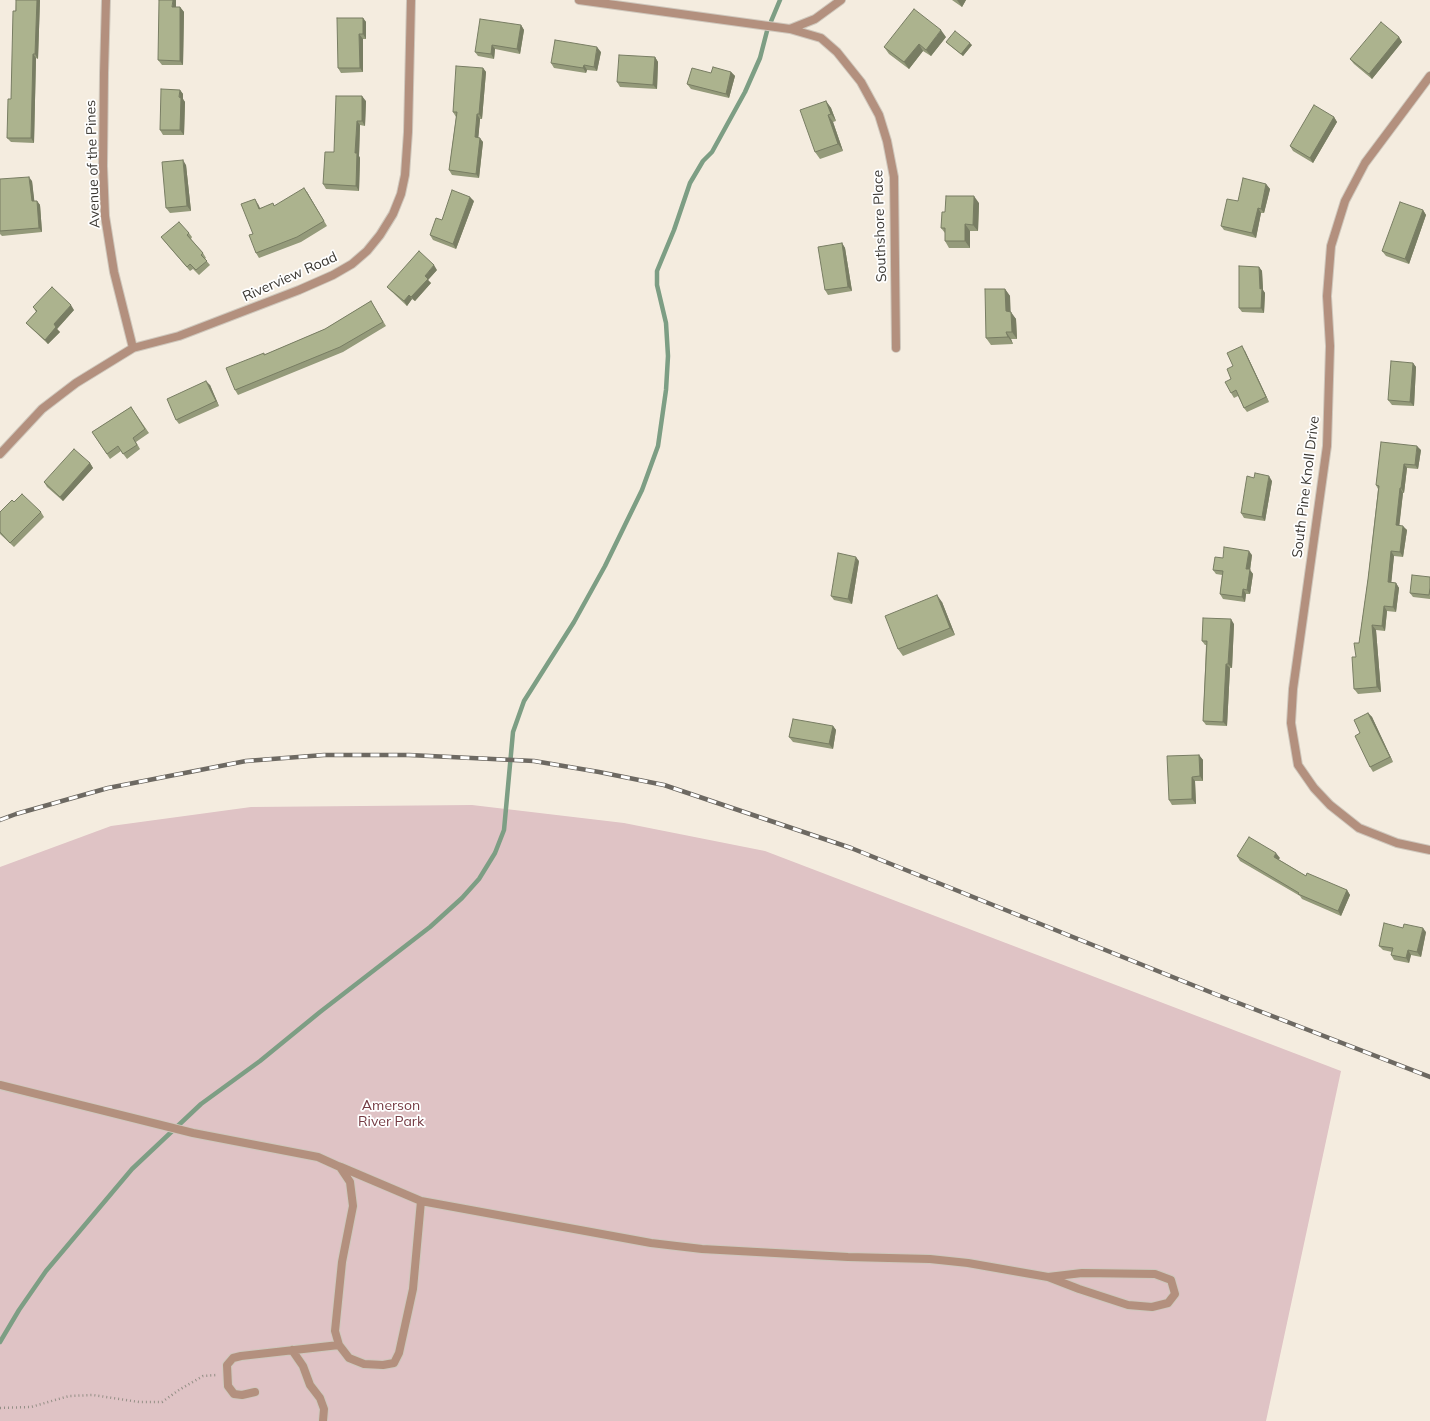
<!DOCTYPE html>
<style>
body{margin:0}
canvas{display:block;background:#f4ecdf}
</style>
<canvas width="1430" height="1421"></canvas>
<script>
const context = document.querySelector('canvas').getContext('2d');
context.lineJoin = 'round';
function fillPath(path, color) { context.fillStyle = color; context.fill(path, 'evenodd'); }
const shape = rows => new Path2D(rows.map(r => 'M' + r).join(''));
function trace(path, color, width, dash) { context.strokeStyle = color; context.lineWidth = width; context.lineCap = dash ? 'butt' : 'round'; context.setLineDash(dash || []); context.stroke(path); }
function label(font, color, halo, rows, align = 'center') {
  context.font = font + ' Mulish,sans-serif'; context.lineWidth = 3.5; context.setLineDash([]); context.textBaseline = 'middle'; context.strokeStyle = halo; context.fillStyle = color; for (const [text, x, y, turn = 0] of rows) {
    context.save(); context.translate(x, y); context.rotate((+turn || 0) * Math.PI / 180); context.textAlign = isNaN(turn) ? turn : align; if (halo) context.strokeText(text, 0, 0); context.fillText(text, 0, 0); context.restore();
  }
}
fillPath(shape([
 [472,805,624,823,765,851,1341,1071,1266,1421,0,1421,0,867,111,826,251,807]
]), '#dfc3c5');
trace(shape([
 [0,1342,19,1310,46,1271,132,1169,201,1104,260,1061,320,1012,430,927,462,898,479,879,495,853,504,830,513,732,524,701,574,622,605,566,642,490,658,446,666,390,668,356,666,323,657,285,657,271,674,230,690,183,703,161,712,152,745,92,760,58,767,31,780,0]
]), '#7d9e84', 4.5);
const lane = shape([
 [0,1085,193,1133,318,1157,340,1167,350,1182,353,1206,342,1262,335,1331,339,1345,349,1358,364,1364,383,1365,394,1363,399,1353,413,1289,421,1201,651,1243,702,1249,848,1257,930,1259,968,1263,1048,1277,1079,1289,1128,1305,1152,1307,1168,1303,1175,1294,1171,1280,1155,1274,1082,1273,1048,1277],
 [341,1167,421,1201],
 [292,1350,303,1366,310,1385,320,1398,324,1409,323,1421],
 [255,1392,242,1395,234,1394,228,1386,227,1365,233,1358,241,1356,339,1345]
]);
const street = shape([
 [106,0,104,73,103,166,105,216,114,272,133,348],
 [579,0,790,29,815,19,841,0],
 [790,29,821,38,837,52,861,82,879,115,887,141,894,177,896,348],
 [1430,76,1365,163,1345,201,1331,246,1327,296,1330,346,1327,446,1293,689,1291,723,1298,765,1314,788,1330,805,1359,828,1397,843,1430,850],
 [0,454,42,409,76,383,133,348,179,336,299,290,333,275,352,264,367,251,380,235,393,214,401,194,405,175,408,132,411,0]
]);
trace(lane, '#cfc8bd', 10);
trace(street, '#cfc8bd', 10);
trace(shape([
 [0,1408,31,1407,69,1396,93,1395,139,1402,162,1402,179,1390,203,1376,216,1375]
]), '#948f86', 2.5, [1, 3]);
trace(lane, '#b3907e', 8);
trace(street, '#b3907e', 8);
const rail = shape([
 [0,820,16,814,108,788,246,761,324,755,409,755,534,761,599,772,664,785,851,848,1215,994,1430,1077]
]);
trace(rail, '#6d6962', 4.5);
trace(rail, '#fff', 3, [9]);
fillPath(shape([
 [16,0,40,0,38,59,36,58,34,143,11,142,7,138,11,99],
 [952,0,966,0,962,7],
 [176,7,180,7,184,12,183,65,162,65,158,60],
 [363,18,366,22,366,39,363,39,363,72,341,73,338,68],
 [521,25,524,30,520,54,495,49,494,59,478,56,475,52],
 [946,37,931,56,923,51,909,69,889,54,884,47],
 [1399,37,1402,42,1372,79,1354,64,1350,59],
 [946,42,972,45,963,56,948,44],
 [601,52,597,71,587,70,586,73,554,68,551,63],
 [655,57,658,62,657,89,620,87,617,82],
 [483,68,486,72,482,119,480,119,478,138,483,142,479,178,452,175,449,170,456,117,453,112],
 [731,72,735,76,729,98,691,89,687,84,711,73],
 [180,90,183,94,183,99,185,102,184,135,163,135,160,130],
 [366,101,365,126,360,125,359,156,360,158,359,191,326,189,323,184,334,152],
 [826,101,831,108,836,121,833,122,843,151,820,159,815,152],
 [1334,117,1337,122,1313,163,1293,151,1290,146],
 [186,165,191,211,170,213,166,208],
 [0,179,32,181,34,201,37,201,40,205,42,232,2,236,0,234],
 [1266,184,1270,189,1264,213,1261,213,1256,238,1224,230,1221,226,1238,201],
 [307,192,327,226,301,242,259,258,256,253,253,234,258,204,260,208,274,206],
 [474,201,456,249,433,240,430,235,442,220],
 [979,203,978,231,970,231,970,248,949,248,945,241,945,233,941,228,945,212],
 [1423,210,1426,215,1409,264,1386,256,1382,251],
 [189,233,192,237,191,239,203,253,206,258,205,259,210,265,199,275,193,269,190,271,165,242,161,237],
 [842,243,845,248,852,291,828,295,825,290],
 [1259,267,1262,271,1263,290,1265,293,1264,313,1242,312,1239,308],
 [437,270,428,280,431,283,415,301,412,299,407,306,391,291,387,287],
 [1005,289,1010,296,1010,312,1016,319,1017,339,1011,339,1013,344,991,345,986,338],
 [371,301,386,326,343,352,238,395,235,390,264,355,325,329],
 [33,307,74,310,57,329,60,332,48,344,30,327,26,323,36,312],
 [1245,351,1269,402,1247,412,1244,408,1238,396,1234,398,1231,393,1233,366],
 [1413,363,1416,367,1414,406,1392,405,1388,400],
 [210,385,219,406,179,424,176,420],
 [131,407,149,433,136,442,140,449,127,459,121,451,110,459,92,432],
 [1421,450,1418,469,1407,468,1404,493,1403,493,1399,525,1407,530,1403,557,1394,556,1391,582,1396,583,1399,588,1396,612,1387,611,1385,631,1376,630,1381,692,1358,694,1354,689,1356,657,1359,643,1368,579,1378,489,1376,485],
 [90,463,93,468,63,501,47,487,44,482],
 [1254,478,1272,481,1265,521,1244,518,1241,513],
 [14,502,41,512,44,517,14,547,0,534,0,512],
 [1252,555,1250,570,1253,574,1250,594,1246,594,1245,602,1223,599,1220,594,1222,575,1216,574,1213,570,1223,558],
 [859,561,852,604,834,600,831,596],
 [1430,577,1430,599,1413,597,1410,593],
 [942,602,955,635,903,656,898,649],
 [1234,624,1232,668,1230,668,1227,726,1206,725,1203,721,1206,645,1205,645,1202,641],
 [1368,713,1372,717,1393,762,1373,772,1370,767,1360,733],
 [833,726,836,730,833,749,793,742,789,737],
 [1199,755,1203,760,1203,781,1195,781,1196,804,1172,805,1169,800],
 [1237,856,1280,858,1278,859,1306,876,1347,890,1350,895,1341,916,1302,899,1300,896,1240,861],
 [1426,932,1421,957,1411,955,1409,963,1394,960,1391,955,1392,952,1383,950,1379,946]
]), '#949a7a');
fillPath(shape([
 [37,0,40,0,38,59,35,54],
 [173,0,176,0,176,12,172,7],
 [957,0,966,0,962,7],
 [180,7,184,12,183,65,180,61],
 [363,18,366,22,366,39,363,34],
 [521,25,524,30,520,54,517,49],
 [941,30,946,37,931,56,926,50],
 [359,34,363,39,363,72,360,68],
 [1399,37,1402,42,1372,79,1369,74],
 [970,43,972,45,963,56,961,54],
 [919,44,923,51,909,69,904,62],
 [492,45,495,49,494,59,491,54],
 [597,47,601,52,597,71,594,67],
 [33,54,36,58,34,143,31,138],
 [655,57,658,62,657,89,653,85],
 [584,65,587,70,586,73,583,68],
 [483,68,486,72,482,119,479,114],
 [731,72,735,76,729,98,726,94],
 [180,90,183,94,183,99,185,102,184,135,180,130],
 [362,96,366,101,365,126,362,121],
 [826,101,831,108,836,121,831,114],
 [477,114,480,119,478,142,475,137],
 [828,115,833,122,843,151,838,144],
 [1334,117,1337,122,1313,163,1310,158],
 [357,121,360,125,359,156,360,158,359,191,356,186,355,153],
 [480,138,483,142,479,178,476,174],
 [183,160,186,165,191,211,187,206],
 [29,177,32,181,35,206,32,201],
 [1266,184,1270,189,1264,213,1261,209],
 [304,188,307,192,327,226,324,221],
 [974,196,979,203,978,231,973,225],
 [470,197,474,201,456,249,453,244],
 [255,199,258,204,262,213,259,209],
 [37,201,40,205,42,232,39,228],
 [1258,208,1261,213,1256,238,1252,233],
 [1423,210,1426,215,1409,264,1405,259],
 [965,224,970,231,970,248,965,241],
 [842,243,845,248,852,291,848,287],
 [434,265,437,270,428,280,431,283,415,301,411,297,425,276],
 [1259,267,1262,271,1263,290,1265,293,1264,313,1261,308],
 [1005,289,1010,296,1011,318,1006,311],
 [409,295,412,299,407,306,404,301],
 [71,305,74,310,57,329,60,332,48,344,45,340,54,324],
 [1011,312,1016,319,1017,339,1012,332],
 [1006,332,1011,339,1013,344,1008,337],
 [1242,346,1245,351,1269,402,1266,397],
 [1413,363,1416,367,1414,406,1410,402],
 [206,381,210,385,219,406,216,401],
 [1417,446,1421,450,1418,469,1415,465],
 [90,463,93,468,63,501,60,497],
 [1404,464,1407,468,1404,493,1401,488],
 [1269,476,1272,481,1265,521,1262,517],
 [1400,488,1403,493,1399,529,1396,525],
 [1403,526,1407,530,1403,557,1400,552],
 [1249,551,1252,555,1250,570,1253,574,1250,594,1247,590,1246,569],
 [1391,551,1394,556,1391,586,1388,582],
 [856,557,859,561,852,604,848,599],
 [1396,583,1399,588,1396,612,1393,607],
 [1243,589,1246,594,1245,602,1242,597],
 [937,595,942,602,955,635,950,628],
 [1384,606,1387,611,1385,631,1382,626],
 [1231,619,1234,624,1232,668,1228,664],
 [1372,625,1376,630,1381,692,1377,687],
 [1226,664,1230,668,1227,726,1223,722],
 [1368,713,1372,717,1393,762,1390,757],
 [833,726,836,730,833,749,829,744],
 [1199,755,1203,760,1203,781,1200,776],
 [1192,777,1195,781,1196,804,1192,799],
 [1276,853,1280,858,1277,861,1274,857],
 [1347,890,1350,895,1341,916,1338,911],
 [1423,928,1426,932,1421,957,1417,952],
 [1408,950,1411,955,1409,963,1406,958]
]), '#787d63');
const building = shape([
 [16,0,37,0,35,54,33,54,31,138,7,138,8,99,11,99,13,11,16,11,16,0],
 [159,0,173,0,172,7,180,7,180,61,158,60,159,0],
 [914,9,941,30,926,50,919,44,904,62,884,47,914,9],
 [337,18,363,18,363,34,359,34,360,68,338,68,337,18],
 [480,19,521,25,517,49,492,45,491,54,475,52,480,19],
 [1381,22,1399,37,1369,74,1350,59,1381,22],
 [955,31,970,43,961,54,946,42,955,31],
 [555,40,597,47,594,67,584,65,583,68,551,63,555,40],
 [619,55,655,57,653,85,617,82,619,55],
 [456,66,483,68,479,114,477,114,475,137,480,138,476,174,449,170,457,112,453,112,456,66],
 [713,67,731,72,726,94,687,84,692,68,711,73,713,67],
 [161,89,180,90,179,97,181,98,180,130,160,130,161,89],
 [336,96,362,96,362,121,357,121,355,153,357,153,356,186,323,184,325,152,334,152,336,96],
 [826,101,831,114,828,115,838,144,815,152,800,110,826,101],
 [1314,105,1334,117,1310,158,1290,146,1314,105],
 [183,160,187,206,166,208,162,162,183,160],
 [29,177,32,201,37,201,39,228,0,231,0,179,29,177],
 [1243,178,1266,184,1261,209,1258,208,1252,233,1221,226,1227,199,1238,201,1243,178],
 [304,188,324,221,297,237,256,253,249,235,253,234,241,204,255,199,259,209,273,203,274,206,304,188],
 [452,190,470,197,453,244,430,235,436,218,442,220,452,190],
 [946,196,974,196,973,225,965,224,965,241,945,241,945,228,941,228,942,212,945,212,946,196],
 [1400,202,1423,210,1405,259,1382,251,1400,202],
 [179,222,189,233,187,235,203,253,201,255,207,261,196,270,190,264,187,267,161,237,179,222],
 [842,243,848,287,825,290,818,247,842,243],
 [419,251,434,265,425,276,428,279,411,297,409,295,404,301,387,287,419,251],
 [1239,266,1259,267,1260,289,1262,288,1261,308,1239,308,1239,266],
 [52,287,71,305,54,324,56,327,45,340,26,323,37,311,33,307,52,287],
 [985,289,1005,289,1006,311,1011,312,1012,332,1006,332,1008,337,986,338,985,289],
 [371,301,383,322,340,347,235,390,226,368,264,353,264,355,325,329,371,301],
 [1242,346,1266,397,1244,408,1236,390,1231,393,1225,382,1231,379,1227,369,1233,366,1227,353,1242,346],
 [1391,361,1413,363,1410,402,1388,400,1391,361],
 [206,381,216,401,176,420,167,399,206,381],
 [131,407,145,429,133,438,137,445,123,454,118,446,107,454,92,432,131,407],
 [1381,442,1417,446,1415,465,1404,464,1401,488,1400,488,1396,525,1403,526,1400,552,1391,551,1388,582,1396,583,1393,607,1384,606,1382,626,1372,625,1377,687,1354,689,1352,657,1356,657,1354,643,1359,643,1368,579,1379,486,1376,485,1381,442],
 [74,449,90,463,60,497,44,482,74,449],
 [1255,473,1269,476,1262,517,1241,513,1247,476,1254,478,1255,473],
 [22,494,41,512,10,543,0,532,0,512,12,500,14,502,22,494],
 [1224,547,1249,551,1246,569,1250,569,1247,590,1243,589,1242,597,1220,594,1223,571,1213,570,1215,557,1223,558,1224,547],
 [838,553,856,557,848,599,831,596,838,553],
 [1412,575,1430,577,1430,588,1429,595,1410,593,1412,575],
 [937,595,950,628,898,649,885,616,937,595],
 [1203,618,1231,619,1228,664,1226,664,1223,722,1203,721,1207,641,1202,641,1203,618],
 [1368,713,1390,757,1370,767,1355,736,1360,733,1354,720,1368,713],
 [793,719,833,726,829,744,789,737,793,719],
 [1199,755,1200,776,1192,777,1192,799,1169,800,1167,756,1199,755],
 [1249,837,1276,853,1274,857,1306,876,1307,873,1347,890,1338,911,1298,894,1299,893,1237,856,1249,837],
 [1384,923,1403,928,1404,924,1423,928,1417,952,1408,950,1406,958,1391,955,1393,948,1379,946,1384,923]
]);
fillPath(building, '#acb38e');
trace(building, '#787d63', 1);
label('14px', '#3b3833', '#fff', [
 ["Avenue of the Pines",93,164,-92],
 ["Southshore Place",880,226,-92],
 ["Riverview Road",290,277,-24],
 ["South Pine Knoll Drive",1306,487,-83]
]);
label('14px', '#743a42', '#fff', [
 ["Amerson",391,1106],
 ["River Park",391,1122]
]);
</script>
